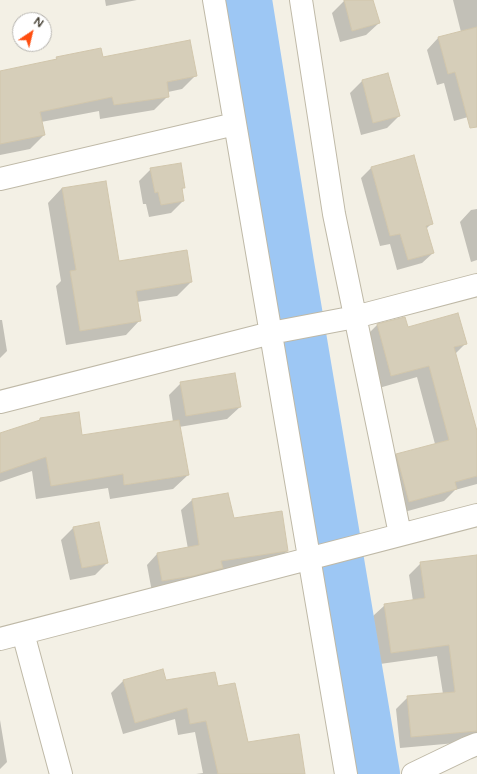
<!DOCTYPE html>
<style>
body{margin:0}
#map{position:relative;width:477px;height:774px;overflow:hidden;background:#f3f0e5;font-family:"Varela Round",sans-serif}
canvas{display:block}
.north{position:absolute;left:12px;top:12px;width:40px;height:40px;box-sizing:border-box;background:#fff;border:1px solid #b5b3ae;border-radius:50%;rotate:35deg;font-size:11px;font-weight:700;line-height:16px;text-align:center;color:#464134}
.north::after{content:'';display:block;margin:auto;width:14px;height:18px;background:#ff4e10;clip-path:polygon(50% 0,100% 100%,50% 72%,0 100%)}
</style>
<div id="map">
<canvas width="477" height="774"></canvas>
<div class="north">N</div>
</div>
<script>
const context = document.querySelector('canvas').getContext('2d');
context.lineJoin = 'round';
function fillPath(path, color) { context.fillStyle = color; context.fill(path, 'evenodd'); }
const shape = rows => new Path2D(rows.map(r => 'M' + r).join(''));
function trace(path, color, width, dash) { context.strokeStyle = color; context.lineWidth = width; context.lineCap = dash ? 'butt' : 'round'; context.setLineDash(dash || []); context.stroke(path); }
fillPath(shape([
 [105,0,137,0,106,6],
 [349,0,372,0,379,23,366,35,340,42,332,13,344,1],
 [453,0,477,0,477,123,475,115,454,121,444,83,437,85,427,50,438,38,461,32],
 [57,58,102,58,196,75,182,89,168,92,168,96,154,110,100,119,99,111,41,122,44,135,30,149,0,155,0,72,53,61],
 [362,81,399,116,387,128,361,135,350,93],
 [371,168,432,223,426,229,433,253,422,263,397,270,390,244,380,246,361,178],
 [151,169,184,187,181,190,183,201,171,213,149,217,146,204,143,204,139,181],
 [62,188,118,262,191,282,177,296,137,302,140,320,126,335,66,345,56,286,61,281,48,203],
 [477,209,477,260,471,262,460,222,471,210],
 [0,320,2,320,7,351,0,358],
 [377,325,407,328,466,343,455,354,477,435,477,484,455,490,444,501,397,514,385,467,397,455,435,444,417,377,379,388,365,337],
 [181,383,240,407,227,419,179,427,188,475,173,489,110,499,108,488,36,499,32,471,0,482,0,434,37,422,40,419,82,437,173,422,169,395],
 [192,500,287,551,276,562,220,570,211,579,152,592,147,565,157,554,188,549,181,510],
 [73,528,107,563,95,575,70,580,61,540],
 [477,556,477,744,456,743,400,748,396,709,408,697,443,694,437,656,380,664,373,616,385,605,413,601,409,575,421,563],
 [123,681,165,681,217,687,247,744,304,774,196,774,203,773,195,732,178,735,175,719,123,734,111,693],
 [0,720,7,762,0,769]
]), '#0003');
trace(shape([
 [248,0,290,263,376,774]
]), '#9dc7f4', 48);
const building = shape([
 [344,0,373,0,380,23,352,31,344,0],
 [477,27,477,127,470,128,455,72,448,74,438,37,477,27],
 [190,40,197,76,167,82,169,97,114,105,112,97,40,112,45,135,0,144,0,71,57,59,56,57,101,48,103,57,190,40],
 [388,73,400,116,373,123,362,80,388,73],
 [414,155,433,224,426,226,434,253,408,260,400,234,390,236,371,167,414,155],
 [181,163,185,188,182,188,184,201,161,205,158,192,155,193,150,168,181,163],
 [106,181,119,261,187,250,192,282,136,291,141,321,80,331,70,271,76,270,62,188,106,181],
 [458,313,467,344,454,347,477,431,477,476,455,482,457,489,409,502,396,454,449,440,429,366,391,376,377,324,405,317,408,327,458,313],
 [235,373,241,407,186,416,180,382,235,373],
 [79,412,82,435,179,420,189,475,124,485,123,474,51,486,46,457,0,473,0,433,40,420,40,418,79,412],
 [228,493,234,518,282,511,288,551,221,561,223,568,193,576,162,581,157,553,199,545,192,499,228,493],
 [99,522,108,563,82,568,73,527,99,522],
 [477,555,477,731,411,737,407,696,455,692,449,645,391,653,384,604,425,598,420,562,477,555],
 [163,669,166,680,215,672,218,686,235,683,248,742,299,734,305,774,218,774,206,721,190,724,187,708,135,723,123,680,163,669]
]);
fillPath(building, '#d6ceb9');
trace(building, '#d1c6ac', 1);
const minor = shape([
 [214,0,346,774],
 [301,0,334,214,400,534],
 [0,179,235,124],
 [0,402,271,333,355,317,477,285],
 [23,633,61,774],
 [0,639,477,515],
 [413,774,467,748,477,744]
]);
trace(minor, '#bfb9a7', 24);
trace(minor, '#fff', 22);
</script>
